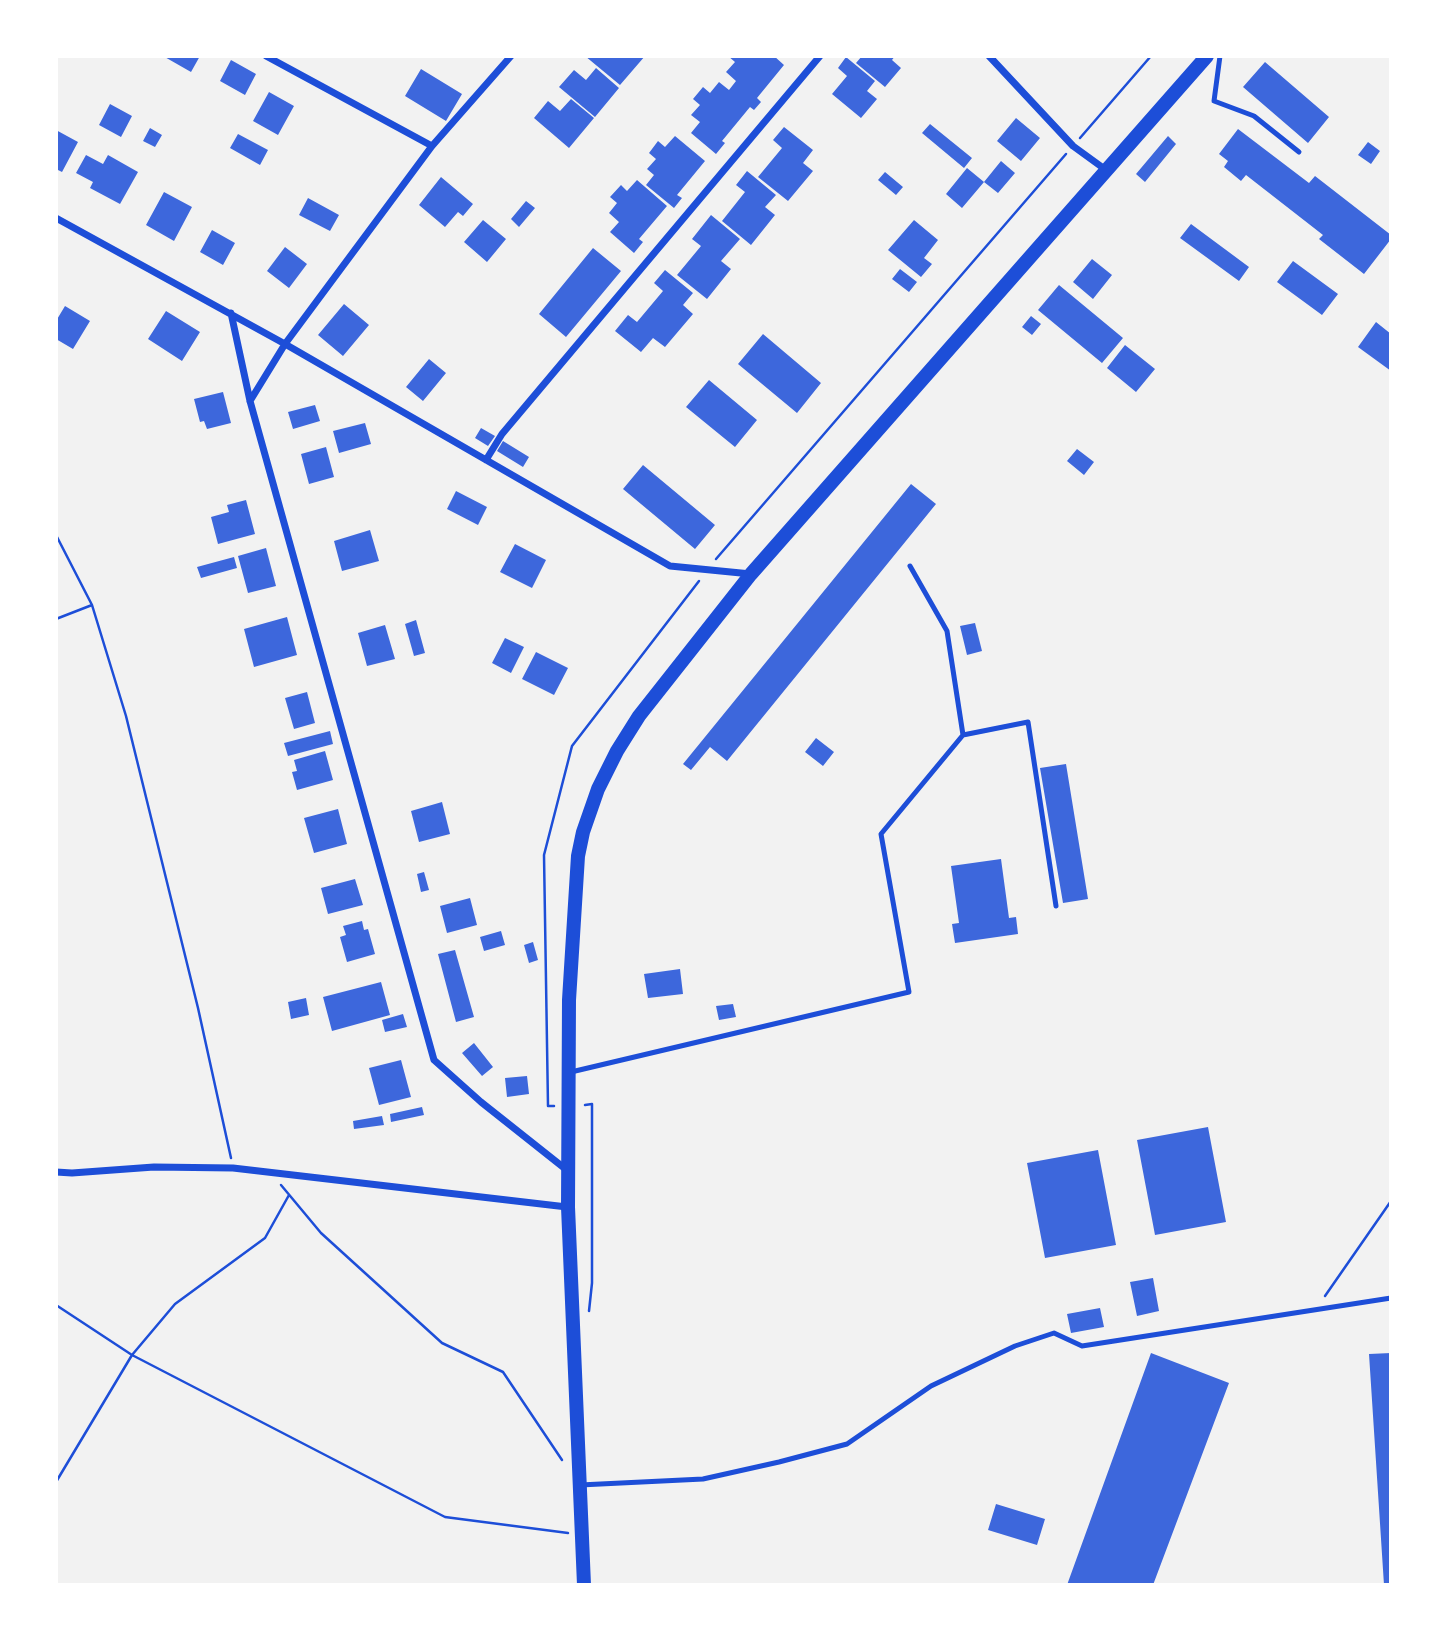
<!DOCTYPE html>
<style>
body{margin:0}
#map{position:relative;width:1447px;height:1641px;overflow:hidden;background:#f2f2f2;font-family:Raleway,sans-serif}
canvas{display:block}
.frame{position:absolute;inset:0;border:58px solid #fff;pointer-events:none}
</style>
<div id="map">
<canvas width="1447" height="1641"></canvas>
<div class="frame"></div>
</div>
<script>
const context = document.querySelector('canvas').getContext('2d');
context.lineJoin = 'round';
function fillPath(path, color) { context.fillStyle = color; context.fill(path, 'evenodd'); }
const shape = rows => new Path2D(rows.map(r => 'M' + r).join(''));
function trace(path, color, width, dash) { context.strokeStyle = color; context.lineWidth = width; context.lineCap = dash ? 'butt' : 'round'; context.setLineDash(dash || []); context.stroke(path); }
fillPath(shape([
 [163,56,200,56,191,72],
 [585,56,645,56,620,85],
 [728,56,774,56,784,65,757,98,761,102,754,110,750,107,722,141,725,143,716,154,691,133,700,122,691,115,700,105,693,99,703,87,710,93,719,82,729,90,736,81,726,72,735,62],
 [862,56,895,56,892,60,901,68,885,87,856,63],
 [846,57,875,81,867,91,877,99,861,118,832,94,847,76,838,68],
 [231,60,256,74,245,95,220,81],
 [1265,62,1329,117,1308,143,1243,87],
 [596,68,619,88,595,117,559,87,574,70,586,80],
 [421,69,462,94,446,121,405,96],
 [269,92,294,106,278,135,253,121],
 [571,99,594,118,569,148,534,118,548,101,560,111],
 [110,104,132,116,121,137,99,125],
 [1016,118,1040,138,1021,161,997,141],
 [930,124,972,158,964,168,922,133],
 [784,127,813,150,803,163,813,171,788,201,758,177,782,148,773,140],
 [150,128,162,135,155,147,143,141],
 [1238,129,1309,183,1315,176,1391,235,1391,239,1364,274,1319,239,1323,235,1246,175,1241,181,1224,167,1228,161,1219,154],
 [56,130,78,142,62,172,56,169],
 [238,134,268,150,260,165,230,148],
 [675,136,705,161,677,195,682,198,674,208,646,185,654,175,647,169,656,159,649,153,658,141,665,147],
 [1168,136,1176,144,1145,182,1136,174],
 [1368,142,1380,151,1371,164,1358,155],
 [86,155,103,164,108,155,138,172,120,204,90,188,93,182,76,173],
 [1001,161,1015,173,998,193,984,182],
 [967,168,984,182,962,208,946,194],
 [747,171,776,195,765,207,775,215,751,245,722,221,745,192,736,185],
 [885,172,903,187,896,195,878,180],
 [441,177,473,204,463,216,458,212,445,227,419,205],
 [637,180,667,206,639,239,643,242,634,253,610,232,619,222,609,213,617,203,610,197,621,185,627,191],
 [164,192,192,207,174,241,146,225],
 [308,198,339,215,330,231,299,215],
 [526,201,535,208,519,227,511,219],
 [711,215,740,239,721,261,731,269,707,299,677,275,701,246,692,239],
 [483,220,506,239,487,262,464,242],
 [914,220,938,240,924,258,932,264,921,277,888,250],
 [1191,224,1249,267,1239,281,1180,238],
 [212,230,235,243,223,265,200,252],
 [285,247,307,264,289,288,267,271],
 [593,248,621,271,566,337,539,314],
 [1092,259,1112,275,1093,299,1073,282],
 [1293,261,1338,294,1322,315,1277,282],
 [900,269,917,282,909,292,892,279],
 [665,270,693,293,683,305,693,314,665,347,653,338,641,352,615,331,628,315,637,322,663,291,654,283],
 [1059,285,1123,338,1102,363,1038,310],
 [344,304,369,325,343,356,318,335],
 [65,306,90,321,73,349,56,339,56,321],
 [166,311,200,332,182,361,148,339],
 [1031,316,1041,324,1032,335,1022,327],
 [1376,322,1391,334,1391,371,1358,347],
 [763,334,821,383,797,413,738,364],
 [1125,345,1155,369,1136,392,1107,368],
 [429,359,446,373,423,401,406,387],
 [709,380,757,420,735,447,686,407],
 [223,392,231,423,207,429,204,421,200,422,194,399],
 [315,405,320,421,293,429,288,412],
 [365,423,371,444,339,453,333,431],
 [481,428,495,436,488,446,475,438],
 [503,441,529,457,523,467,497,451],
 [326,447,334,477,309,484,301,454],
 [1077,449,1094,462,1084,475,1067,461],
 [643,465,715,525,695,549,623,489],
 [911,484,936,504,727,761,710,747,691,770,683,764],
 [456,491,487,507,478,525,447,509],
 [246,500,255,534,218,544,211,517,229,512,227,505],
 [370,530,379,561,342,571,334,541],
 [515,544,546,560,532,588,500,572],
 [266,548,276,586,248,593,238,556],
 [234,557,237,568,201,578,197,567],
 [287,617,297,655,254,667,244,629],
 [416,620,425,653,414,656,405,624],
 [975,623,982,651,967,655,960,626],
 [385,625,395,659,367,666,358,633],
 [505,638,524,647,511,673,492,663],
 [536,652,568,668,554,695,522,679],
 [307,692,315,723,294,729,285,698],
 [330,731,333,744,288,756,284,743],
 [816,738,834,752,823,766,805,752],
 [325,751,333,780,297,790,292,772,297,771,294,760],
 [1066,764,1088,899,1063,903,1040,768],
 [442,802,450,834,419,842,411,811],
 [338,809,347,844,314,853,304,818],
 [1001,859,1009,918,1016,917,1018,934,955,943,952,924,959,923,951,866],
 [424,872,429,890,421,892,417,874],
 [355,879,363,905,328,914,321,888],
 [470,898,477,925,447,933,440,906],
 [362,921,364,930,368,929,375,954,347,962,340,937,346,935,343,926],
 [501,931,505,945,484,951,480,937],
 [533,942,538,960,529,963,524,945],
 [455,950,474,1017,456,1022,438,954],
 [680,969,683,994,648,998,644,974],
 [381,982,390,1015,332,1031,323,997],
 [306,998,309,1015,291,1019,288,1002],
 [733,1004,736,1017,719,1020,716,1006],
 [403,1014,407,1027,385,1032,382,1020],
 [474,1043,493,1067,482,1076,462,1053],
 [401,1060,411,1097,379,1105,369,1068],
 [527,1076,529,1094,507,1097,505,1078],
 [422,1107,424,1115,391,1122,390,1114],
 [382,1116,384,1125,354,1129,353,1121],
 [1208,1127,1226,1222,1155,1235,1137,1140],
 [1098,1150,1116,1245,1045,1258,1027,1163],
 [1153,1278,1159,1311,1137,1316,1130,1282],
 [1100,1308,1104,1327,1071,1333,1067,1314],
 [1151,1353,1229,1383,1153,1585,1067,1585],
 [1391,1353,1391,1585,1384,1585,1369,1354],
 [996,1504,1045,1519,1037,1545,988,1530]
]), '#3d67dc');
trace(shape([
 [1080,138,1151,56],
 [56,535,92,605,126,716,198,1008,231,1158],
 [716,559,1066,154],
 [56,619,92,605],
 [585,1105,592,1104,592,1283,589,1311],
 [554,1106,548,1106,544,855,572,746,699,581],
 [281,1185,321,1233,442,1343,503,1372,562,1460],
 [1325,1296,1391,1201],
 [56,1305,132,1355,445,1517,568,1533],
 [56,1482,132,1355,175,1304,265,1238,289,1195]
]), '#1d4ed8', 2.5);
trace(shape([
 [1220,56,1214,101,1254,116,1299,152],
 [910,566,947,631,963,735],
 [571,1072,909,992,881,834,963,735,1028,722,1056,906],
 [580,1485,703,1479,779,1462,847,1444,931,1386,1015,1346,1054,1333,1082,1346,1391,1298]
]), '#1d4ed8', 5);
trace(shape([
 [266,56,432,146],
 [989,56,1073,146,1106,170],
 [56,218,285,344,670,566,751,574],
 [231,313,250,401,434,1060,481,1102,568,1171],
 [250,401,285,344,432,146,511,56],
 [486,460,502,434,820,56],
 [56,1172,72,1173,154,1167,233,1168,567,1207]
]), '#1d4ed8', 7);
trace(shape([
 [584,1585,568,1207,569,1000,578,856,583,832,598,789,617,751,639,716,751,574,1207,56]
]), '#1d4ed8', 14);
</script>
